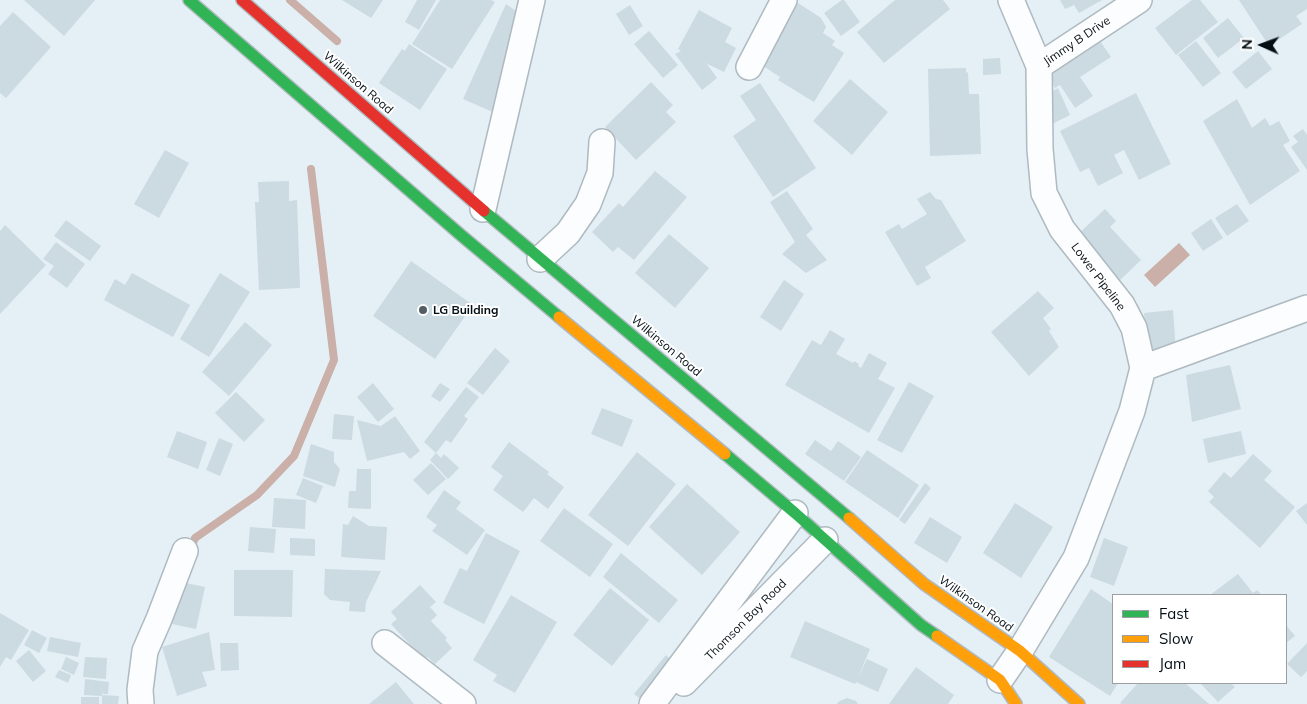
<!DOCTYPE html>
<style>
body{margin:0}
#map{position:relative;width:1307px;height:704px;overflow:hidden;background:#e5f0f6;font-family:Mulish,sans-serif}
canvas{display:block}
.legend{position:absolute;left:1112px;top:594px;width:175px;height:90px;box-sizing:border-box;background:#fff;border:1px solid #9b9fa1;margin:0;padding:6px 9px;list-style:none;font-size:15px;color:#040f15}
.legend li{display:flex;align-items:center;gap:10px;height:25px}
.legend b{width:25px;border:1px solid #9b9fa1}
.north{position:absolute;left:1237px;top:20px;width:50px;height:50px;-webkit-text-stroke:4px #fff;paint-order:stroke;rotate:272deg;font-size:14px;font-weight:700;line-height:20px;text-align:center;color:#040f15}
.north::after{content:'';display:block;margin:auto;width:18px;height:22px;background:#040f15;clip-path:polygon(50% 0,100% 100%,50% 72%,0 100%)}
</style>
<div id="map">
<canvas width="1307" height="704"></canvas>
<ul class="legend">
<li><b style="height:6px;background:#30b455"></b>Fast</li>
<li><b style="height:6px;background:#ff9f0a"></b>Slow</li>
<li><b style="height:6px;background:#e5322d"></b>Jam</li>
</ul>
<div class="north">N</div>
</div>
<script>
const context = document.querySelector('canvas').getContext('2d');
context.lineJoin = 'round';
function fillPath(path, color) { context.fillStyle = color; context.fill(path, 'evenodd'); }
const shape = rows => new Path2D(rows.map(r => 'M' + r).join(''));
function trace(path, color, width, dash) { context.strokeStyle = color; context.lineWidth = width; context.lineCap = dash ? 'butt' : 'round'; context.setLineDash(dash || []); context.stroke(path); }
function label(font, color, halo, rows, align = 'center') {
  context.font = font + ' Mulish,sans-serif'; context.lineWidth = 4; context.setLineDash([]); context.textBaseline = 'middle'; context.strokeStyle = halo; context.fillStyle = color; for (const [text, x, y, turn = 0] of rows) {
    context.save(); context.translate(x, y); context.rotate((+turn || 0) * Math.PI / 180); context.textAlign = isNaN(turn) ? turn : align; if (halo) context.strokeText(text, 0, 0); context.fillText(text, 0, 0); context.restore();
  }
}
fillPath(shape([
 [1179,243,1190,255,1155,287,1144,275]
]), '#cab0a8');
trace(shape([
 [290,0,337,41],
 [190,550,195,538,257,495,294,456,334,360,311,169]
]), '#cab0a8', 8);
fillPath(shape([
 [24,0,95,0,64,36],
 [342,0,383,0,371,18],
 [417,0,436,0,419,30,405,22],
 [440,0,491,0,495,2,452,69,412,44],
 [842,0,844,0,860,22,841,36,824,13],
 [895,0,943,0,950,9,884,63,857,32],
 [1060,0,1102,0,1079,13,1074,5,1065,9],
 [1192,0,1200,0,1218,22,1176,55,1155,28],
 [1239,0,1307,0,1307,9,1296,16,1302,24,1269,46],
 [795,1,821,18,826,27,823,33,835,41,832,45,844,53,814,102,778,80,780,77,760,64],
 [506,4,519,13,495,113,463,99],
 [630,5,643,26,629,35,616,14],
 [699,10,732,28,725,42,736,48,724,72,695,58,707,64,717,78,702,90,675,54,681,51,678,49],
 [13,12,51,47,6,98,0,93,0,26],
 [1228,18,1244,38,1218,58,1203,38],
 [649,31,678,65,663,78,634,44],
 [1100,41,1111,57,1080,77,1093,96,1075,108,1060,85,1055,88,1047,76],
 [1196,41,1221,73,1203,87,1178,55],
 [409,44,447,69,420,110,379,83,402,49,405,51],
 [1258,51,1272,69,1246,89,1232,72],
 [1000,58,1001,74,983,75,983,59],
 [966,68,966,73,968,72,969,94,979,94,981,154,930,156,928,69],
 [850,79,888,112,852,155,813,121],
 [651,82,673,105,666,112,676,122,636,160,605,127],
 [760,83,816,168,773,197,733,136,756,120,740,96],
 [1058,88,1070,115,1042,129,1044,96],
 [1136,93,1171,164,1139,180,1124,150,1114,155,1123,173,1098,186,1089,168,1080,172,1060,131],
 [1237,99,1252,128,1265,118,1270,126,1279,121,1290,141,1283,145,1300,171,1250,205,1203,121],
 [1303,129,1307,135,1307,170,1291,147,1298,142,1293,136],
 [165,150,189,163,159,218,134,204],
 [655,171,687,197,634,260,618,247,613,252,592,232,619,203,623,207],
 [289,181,289,201,297,200,300,288,259,290,255,202,259,202,258,182],
 [787,191,813,229,806,235,827,260,806,273,782,254,795,242,770,202],
 [930,192,936,199,941,200,966,241,925,267,931,278,917,286,885,232,899,224,902,229,927,214,917,199],
 [1237,204,1249,221,1227,236,1215,218],
 [1105,209,1116,221,1110,227,1141,260,1117,283,1075,237],
 [1211,219,1223,238,1203,251,1191,233],
 [66,220,101,246,90,261,54,236],
 [5,225,46,265,0,314,0,231],
 [669,234,709,268,675,308,635,273],
 [56,242,85,264,67,288,48,274,54,266,43,259],
 [411,261,473,305,435,359,373,316],
 [132,273,190,305,173,337,104,300,115,279,125,285],
 [220,273,250,292,209,357,180,339],
 [784,280,804,294,781,331,760,317],
 [1038,291,1054,308,1043,318,1051,329,1049,331,1059,347,1029,376,991,332],
 [1173,310,1176,352,1147,354,1144,313],
 [245,322,272,345,229,396,202,372],
 [830,330,845,339,836,354,853,363,854,361,859,364,858,366,861,368,869,353,887,363,878,379,895,388,869,433,785,385,812,340,821,345],
 [495,348,510,361,483,395,467,383],
 [1230,365,1241,409,1192,422,1186,375],
 [909,382,934,396,902,453,877,440],
 [373,383,394,409,378,422,357,397],
 [440,383,450,389,440,402,431,396],
 [466,387,479,397,464,416,468,419,451,443,446,440,436,453,424,442],
 [236,392,265,420,244,442,215,413],
 [602,408,633,420,622,447,591,434],
 [334,414,354,416,352,440,332,439],
 [395,416,420,451,410,459,404,452,367,461,357,420,381,426],
 [177,431,207,442,198,469,167,457],
 [1241,431,1246,454,1208,463,1203,439],
 [219,438,233,444,220,476,206,470],
 [815,440,831,451,838,441,861,457,844,481,805,454],
 [509,442,549,472,547,474,564,487,548,509,534,498,523,512,493,490,503,476,491,467],
 [311,444,334,452,334,462,340,469,335,487,303,476],
 [867,450,919,485,898,518,845,482],
 [637,452,676,484,628,546,588,515],
 [436,453,441,458,444,454,459,468,448,479,430,460],
 [1253,454,1272,471,1264,480,1295,507,1260,548,1209,502,1214,497,1208,491,1224,472,1231,478],
 [431,463,446,479,428,495,413,480],
 [357,469,371,469,371,509,348,508,349,491,356,491],
 [303,478,323,486,316,503,296,495],
 [925,483,931,488,905,524,899,520],
 [687,484,740,532,702,575,649,527],
 [444,490,461,502,456,509,485,530,467,555,432,531,437,525,426,517],
 [274,498,306,500,305,529,272,527],
 [1015,503,1053,527,1021,578,983,553],
 [1307,503,1307,525,1296,511],
 [564,508,613,544,590,577,540,541],
 [353,516,369,526,387,527,385,560,341,557,343,524,348,525],
 [930,517,962,537,947,563,914,543],
 [250,527,276,529,274,553,248,551],
 [486,533,520,551,484,624,443,603,460,568,467,571],
 [290,538,315,539,315,556,290,555],
 [1104,538,1128,547,1114,586,1090,577],
 [621,553,678,600,659,623,603,577],
 [325,569,381,571,366,602,365,612,349,611,350,602,330,600,324,594],
 [234,570,293,570,292,617,234,616],
 [1238,574,1253,593,1257,590,1262,595,1210,595],
 [181,582,205,587,196,629,172,624],
 [420,585,436,602,430,607,437,615,431,621,447,638,445,640,452,648,435,664,428,657,424,660,391,624,397,619,391,612],
 [610,588,649,620,612,666,573,635],
 [1091,589,1113,604,1113,683,1118,683,1110,696,1049,657],
 [511,595,557,622,515,693,493,681,497,675,473,660],
 [0,613,29,630,11,660,6,657,0,667],
 [805,621,870,649,857,680,867,659,888,669,878,692,856,682,855,684,790,657],
 [1286,625,1295,636,1286,643],
 [32,630,47,638,39,653,24,645],
 [209,632,215,670,202,672,207,686,177,696,162,647],
 [50,637,81,643,78,657,47,651],
 [220,643,238,643,239,670,221,671],
 [1307,643,1307,671,1301,677,1287,664],
 [29,650,46,671,33,682,16,661],
 [666,655,679,667,647,704,634,694],
 [66,657,79,663,74,675,61,669],
 [85,657,107,658,106,679,83,677],
 [916,667,954,695,948,704,889,704],
 [59,670,71,675,68,683,55,677],
 [85,679,109,682,108,694,103,694,103,690,102,696,84,695],
 [396,682,414,704,369,704],
 [1138,683,1185,683,1209,704,1122,704,1120,703],
 [1200,683,1231,683,1235,687,1218,702],
 [102,695,119,696,118,704,102,704],
 [81,697,99,697,99,704,81,704],
 [847,698,856,701,858,704,837,704,838,702]
]), '#ccdae1');
const street = shape([
 [1039,66,1139,0],
 [749,67,784,0],
 [483,209,532,0],
 [540,259,568,233,588,204,600,173,602,142],
 [1143,368,1307,308],
 [385,643,463,704],
 [1000,680,1020,651,1076,558,1132,411,1143,368,1134,328,1122,305,1062,229,1044,193,1040,149,1039,66,1011,0],
 [684,683,825,540],
 [141,704,140,690,145,651,159,619,185,551],
 [652,704,795,513]
]);
const fast = shape([
 [189,0,462,236,559,317],
 [484,211,849,518],
 [725,454,795,513,921,625,937,636]
]);
const slow = shape([
 [559,317,725,454],
 [849,518,924,584,1020,651,1079,704],
 [937,636,1000,680,1016,704]
]);
const jam = shape([
 [242,0,484,211]
]);
trace(street, '#afbac0', 28);
trace(fast, '#afbac0', 14);
trace(slow, '#afbac0', 14);
trace(jam, '#afbac0', 14);
trace(street, '#fbfdfe', 25);
trace(fast, '#30b455', 11);
trace(slow, '#ff9f0a', 11);
trace(jam, '#e5322d', 11);
for (const [x, y, r, color] of [
 [423,310,5,"#535e64"]
]) { const dot = new Path2D(); dot.arc(x, y, r, 0, 2 * Math.PI); context.fillStyle = color; context.fill(dot); trace(dot, '#fff', 2); }
label('12px', '#040f15', '#fff', [
 ["Jimmy B Drive",1077,41,-34],
 ["Wilkinson Road",358,83,41],
 ["Lower Pipeline",1098,277,53],
 ["Wilkinson Road",666,346,40],
 ["Wilkinson Road",976,604,35],
 ["Thomson Bay Road",746,620,-45]
]);
label('bold 12px', '#040f15', '#fff', [
 ["LG Building",433,310]
], 'left');
</script>
